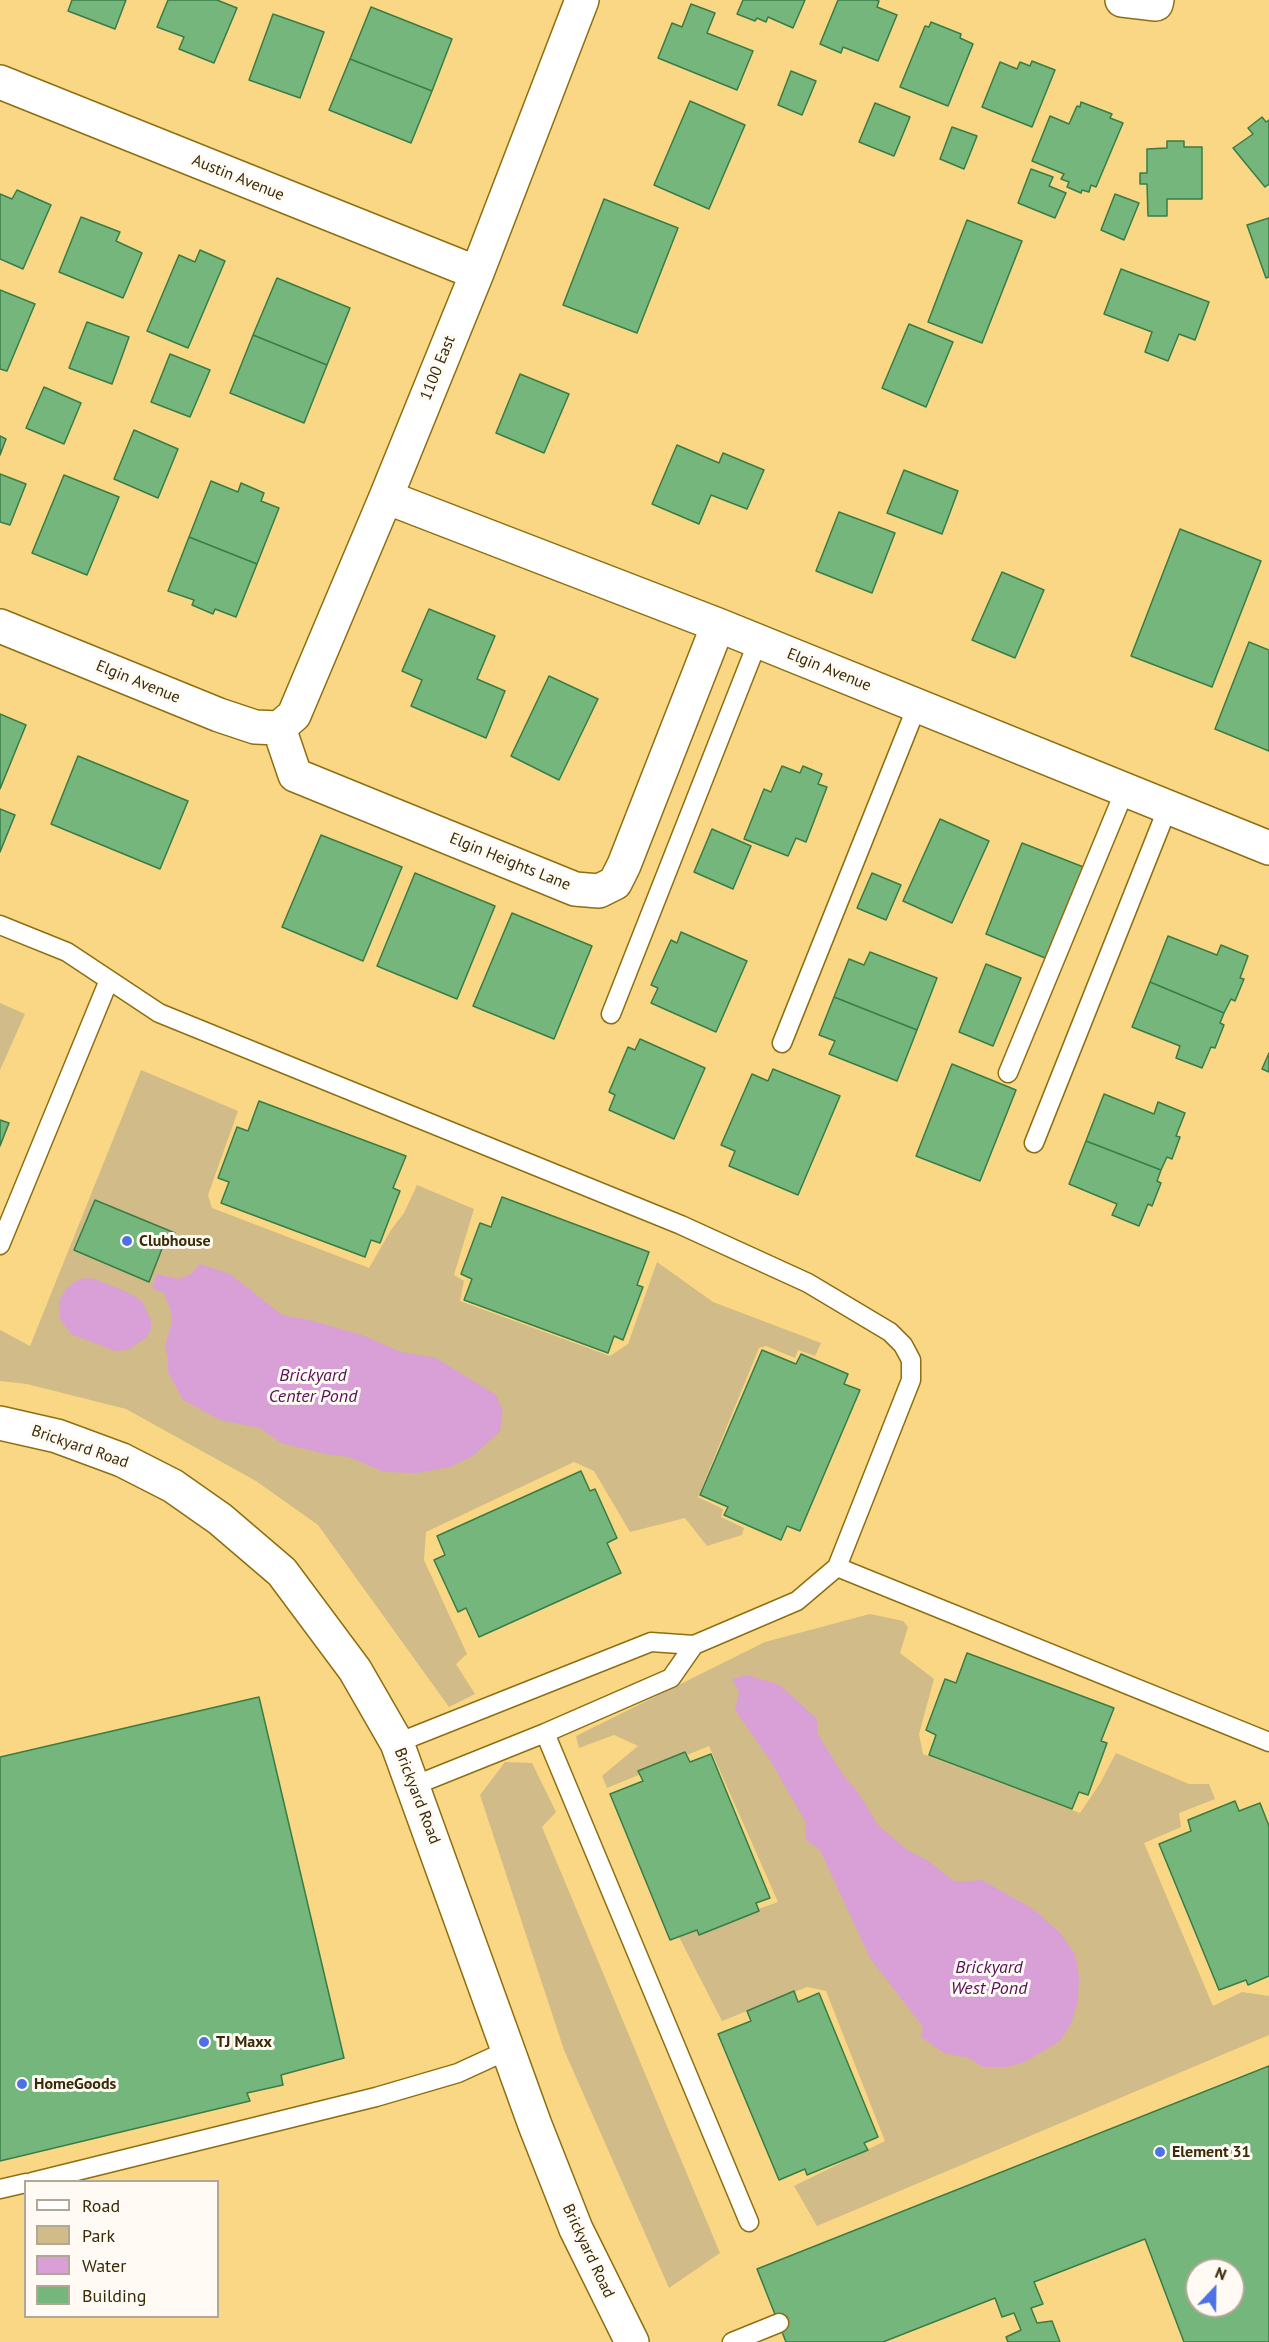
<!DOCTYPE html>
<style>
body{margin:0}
#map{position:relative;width:1269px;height:2342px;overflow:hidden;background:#f9d784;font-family:"PT Sans",sans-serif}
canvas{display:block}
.legend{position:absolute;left:24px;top:2180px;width:195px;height:138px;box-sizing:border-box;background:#fffbf4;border:2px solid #b0a895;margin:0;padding:8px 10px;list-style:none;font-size:18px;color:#392b07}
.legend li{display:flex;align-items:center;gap:12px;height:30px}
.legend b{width:30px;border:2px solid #b0a895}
.north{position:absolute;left:1185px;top:2258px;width:60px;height:60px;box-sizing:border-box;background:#fffbf4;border:2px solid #b0a895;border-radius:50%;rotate:22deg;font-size:16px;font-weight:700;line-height:24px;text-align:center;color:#392b07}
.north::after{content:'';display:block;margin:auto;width:21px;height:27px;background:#4d72e6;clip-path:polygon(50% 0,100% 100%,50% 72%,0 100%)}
</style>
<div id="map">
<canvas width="1269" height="2342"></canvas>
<ul class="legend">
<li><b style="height:8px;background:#fff"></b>Road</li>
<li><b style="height:16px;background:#d1bb88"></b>Park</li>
<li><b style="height:16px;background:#d99fd7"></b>Water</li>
<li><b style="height:16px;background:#74b67c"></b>Building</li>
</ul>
<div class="north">N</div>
</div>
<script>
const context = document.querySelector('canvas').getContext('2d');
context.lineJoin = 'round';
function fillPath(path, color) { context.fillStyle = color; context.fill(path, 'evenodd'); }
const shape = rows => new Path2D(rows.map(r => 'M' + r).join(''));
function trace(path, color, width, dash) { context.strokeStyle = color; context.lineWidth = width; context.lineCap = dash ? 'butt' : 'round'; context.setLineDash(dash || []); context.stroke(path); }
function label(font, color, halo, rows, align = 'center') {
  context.font = font + ' "PT Sans",sans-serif'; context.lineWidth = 6; context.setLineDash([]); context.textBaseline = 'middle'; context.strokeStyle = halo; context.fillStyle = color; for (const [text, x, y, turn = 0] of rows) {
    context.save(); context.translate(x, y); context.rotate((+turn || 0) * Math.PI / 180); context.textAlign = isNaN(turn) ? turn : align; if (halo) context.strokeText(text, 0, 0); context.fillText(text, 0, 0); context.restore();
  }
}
fillPath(shape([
 [0,1003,25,1014,0,1070],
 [141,1070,238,1111,208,1195,212,1208,369,1268,391,1230,404,1213,417,1185,474,1209,454,1275,464,1281,460,1301,610,1356,628,1344,657,1262,713,1302,821,1343,815,1356,798,1350,795,1358,766,1346,759,1348,698,1497,723,1509,721,1517,744,1528,742,1535,707,1546,685,1518,630,1532,594,1471,574,1462,426,1532,424,1560,467,1654,456,1664,475,1694,449,1707,318,1525,256,1481,126,1409,27,1384,0,1381,0,1330,30,1346],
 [870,1614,903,1621,908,1627,900,1653,934,1679,919,1734,923,1754,1080,1813,1099,1785,1116,1753,1189,1784,1209,1784,1215,1799,1179,1813,1181,1827,1144,1843,1213,2006,1242,1992,1269,1996,1269,2035,817,2226,794,2186,885,2141,826,1991,807,1987,722,2021,679,1937,778,1902,709,1746,607,1788,602,1776,638,1746,614,1735,579,1748,576,1736,765,1642],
 [505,1762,532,1763,556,1812,542,1827,720,2253,669,2288,564,2050,480,1795]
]), '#d1bb88');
fillPath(shape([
 [200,1264,230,1274,282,1315,309,1320,362,1335,401,1352,436,1358,496,1395,503,1411,500,1431,473,1456,450,1467,417,1473,384,1472,349,1457,326,1454,281,1443,260,1428,220,1420,183,1400,168,1372,168,1357,165,1346,172,1321,170,1308,164,1293,152,1288,157,1274,179,1279,191,1274],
 [85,1278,95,1279,127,1292,142,1301,151,1320,151,1329,147,1337,128,1350,115,1351,71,1334,60,1319,59,1301,66,1289,76,1281],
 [747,1675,780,1685,817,1719,817,1733,842,1773,859,1794,878,1825,907,1850,927,1860,955,1882,982,1880,1033,1909,1059,1932,1075,1954,1079,1977,1078,2001,1071,2024,1060,2041,1025,2062,1007,2067,983,2067,969,2058,944,2053,921,2037,923,2027,870,1958,820,1850,806,1840,805,1821,770,1760,735,1710,739,1692,732,1679]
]), '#d99fd7');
const building = shape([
 [72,0,126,0,115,29,68,11,72,0],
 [168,0,217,0,237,8,214,63,179,49,184,37,157,27,168,0],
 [743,0,805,0,793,28,768,17,766,22,757,18,755,21,737,14,743,0],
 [838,0,876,0,879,1,877,7,897,15,878,61,843,47,841,53,820,44,838,0],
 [691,4,715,13,707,33,753,51,737,90,658,58,672,23,682,27,691,4],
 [371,7,452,39,432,91,350,59,371,7],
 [273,14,324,32,300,98,249,80,273,14],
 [931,22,961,34,960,38,973,44,948,106,900,87,925,26,929,27,931,22],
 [350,59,432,91,411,143,329,110,350,59],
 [1032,61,1055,70,1032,127,982,107,1000,62,1017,69,1020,62,1030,66,1032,61],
 [791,71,816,81,802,115,778,105,791,71],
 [690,101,745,125,709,209,654,185,690,101],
 [1081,102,1112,114,1110,118,1123,123,1096,187,1091,185,1089,192,1082,190,1081,193,1067,187,1069,182,1061,179,1064,174,1032,161,1050,116,1069,124,1077,106,1080,107,1081,102],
 [875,103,910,117,894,156,859,142,875,103],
 [1262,117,1266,122,1269,120,1269,184,1265,187,1233,148,1253,134,1248,128,1262,117],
 [952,127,977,136,964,169,940,159,952,127],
 [1167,141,1184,141,1184,147,1202,147,1202,199,1167,199,1167,216,1148,216,1147,184,1140,184,1140,173,1147,173,1147,149,1167,148,1167,141],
 [1031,169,1053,177,1049,186,1066,193,1055,218,1018,203,1031,169],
 [17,190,51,205,23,269,0,259,0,194,12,199,17,190],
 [1115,194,1139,203,1124,240,1101,230,1115,194],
 [604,199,678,228,637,333,563,305,604,199],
 [81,217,120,232,116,241,142,253,123,298,59,272,81,217],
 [1269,218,1269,277,1266,278,1247,225,1269,218],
 [967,220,1022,241,982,343,928,322,967,220],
 [200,250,225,261,188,348,147,331,179,255,195,262,200,250],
 [1121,269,1209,302,1195,340,1179,334,1168,361,1145,352,1152,332,1104,314,1121,269],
 [277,278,350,308,327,365,253,335,277,278],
 [0,290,35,304,7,371,0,369,0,290],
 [87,322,129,337,112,384,69,368,87,322],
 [909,324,953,342,926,407,882,388,909,324],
 [253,335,327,365,304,423,230,393,253,335],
 [170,354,210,370,190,417,151,402,170,354],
 [520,374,569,394,544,453,496,433,520,374],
 [44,387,81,403,64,444,26,428,44,387],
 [134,430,178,449,158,498,114,479,134,430],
 [0,436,6,439,0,455,0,436],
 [677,445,719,463,723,453,764,470,747,509,711,495,699,524,652,504,677,445],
 [904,470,958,491,942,534,887,513,904,470],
 [0,474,26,484,10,525,0,522,0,474],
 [64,475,119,497,87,575,32,553,64,475],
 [211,481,238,492,241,483,264,493,261,501,279,508,257,564,189,537,211,481],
 [839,512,895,533,872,593,816,571,839,512],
 [1180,529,1261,561,1212,687,1131,656,1180,529],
 [189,537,257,564,236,617,215,609,213,614,192,605,194,600,168,591,189,537],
 [1002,572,1044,590,1015,658,972,640,1002,572],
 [429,609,495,636,477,679,505,691,486,738,411,706,422,680,402,671,429,609],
 [1249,642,1269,650,1269,751,1215,729,1249,642],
 [549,676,598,699,559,780,511,756,549,676],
 [0,714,26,725,0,789,0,714],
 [78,756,188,801,160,869,51,824,78,756],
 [782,766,800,773,803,766,822,774,818,784,827,787,806,842,796,838,788,856,744,839,764,789,771,792,782,766],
 [0,809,15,815,0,852,0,809],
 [940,819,989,841,952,923,903,901,940,819],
 [712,829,751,846,733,889,694,872,712,829],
 [321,835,402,867,363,961,282,927,321,835],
 [1022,843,1086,868,1050,960,986,934,1022,843],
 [415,873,495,906,457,999,377,966,415,873],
 [872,873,901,885,886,920,857,908,872,873],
 [512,913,592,946,554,1039,473,1006,512,913],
 [681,932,747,961,716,1032,651,1003,658,988,651,985,671,940,677,943,681,932],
 [1168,936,1217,955,1221,945,1248,956,1240,978,1244,979,1235,1001,1231,999,1224,1013,1150,982,1168,936],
 [870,952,937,978,917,1030,834,997,849,959,864,965,870,952],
 [986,964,1021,978,993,1046,959,1032,986,964],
 [1150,982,1224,1013,1220,1023,1224,1025,1215,1048,1211,1047,1202,1068,1176,1058,1180,1046,1132,1027,1150,982],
 [834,997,917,1030,897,1081,829,1054,835,1041,819,1035,834,997],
 [640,1039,705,1068,674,1139,609,1110,615,1095,609,1092,628,1047,635,1050,640,1039],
 [1269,1053,1269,1072,1262,1069,1269,1053],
 [952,1064,1016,1090,980,1181,916,1156,952,1064],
 [773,1069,840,1096,798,1195,729,1166,735,1151,721,1145,752,1074,768,1081,773,1069],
 [1104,1094,1154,1114,1158,1102,1185,1113,1176,1136,1180,1137,1172,1159,1167,1157,1161,1170,1086,1141,1104,1094],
 [259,1101,406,1156,393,1188,400,1191,380,1243,371,1240,365,1257,221,1203,229,1182,218,1178,237,1127,248,1131,259,1101],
 [0,1120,9,1123,0,1146,0,1120],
 [1086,1141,1161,1170,1157,1181,1161,1183,1152,1206,1148,1204,1139,1226,1112,1215,1117,1204,1069,1184,1086,1141],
 [502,1197,649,1252,637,1285,643,1287,623,1340,614,1336,608,1353,464,1300,472,1279,461,1274,480,1223,491,1227,502,1197],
 [95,1200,175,1233,175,1244,163,1246,149,1282,74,1250,95,1200],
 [762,1350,796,1364,801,1354,848,1374,844,1384,860,1390,800,1531,787,1526,781,1540,724,1515,728,1507,700,1495,762,1350],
 [581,1471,590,1491,595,1489,617,1538,607,1543,621,1573,479,1637,466,1608,458,1612,434,1560,445,1555,437,1536,581,1471],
 [967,1653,1114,1708,1101,1741,1107,1743,1088,1795,1079,1792,1072,1809,929,1755,936,1735,926,1730,945,1679,956,1683,967,1653],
 [259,1697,344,2058,281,2075,283,2085,247,2093,250,2101,0,2161,0,1757,259,1697],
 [685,1752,690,1762,711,1754,770,1898,756,1903,759,1911,699,1935,697,1930,670,1940,610,1794,643,1781,638,1771,685,1752],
 [1235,1801,1239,1811,1260,1803,1269,1826,1269,1976,1248,1985,1246,1980,1219,1990,1159,1844,1191,1831,1188,1820,1235,1801],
 [794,1991,798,2002,819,1993,878,2137,864,2143,868,2150,807,2175,805,2169,779,2180,718,2034,751,2021,747,2011,794,1991],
 [1269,2066,1269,2342,1184,2342,1145,2239,1034,2282,1043,2304,1031,2308,1037,2323,1052,2321,1060,2342,1008,2342,1006,2337,1021,2330,1014,2313,1002,2317,995,2298,883,2342,786,2342,757,2269,1269,2066],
 [1197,2270,1233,2270,1233,2306,1197,2306,1197,2270]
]);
fillPath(building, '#74b67c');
trace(building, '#3a7c45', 1.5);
const lane = shape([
 [0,925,67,952,159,1013,681,1225,808,1283,890,1332,903,1345,911,1360,911,1380,837,1567,797,1601,694,1645,651,1642,397,1743],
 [611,1014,758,641],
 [782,1043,917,706],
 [1008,1073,1125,790],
 [1034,1143,1168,807],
 [0,1245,109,980],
 [837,1567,1269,1742],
 [545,1733,749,2222],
 [413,1786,545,1733,671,1678,694,1645],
 [32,2182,376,2097,458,2073,508,2050],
 [0,2189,26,2183],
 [732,2342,779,2323]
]);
const street = shape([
 [1122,0,1156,4,1157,0],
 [0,82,477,273],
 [386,497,718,625,1269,848],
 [0,626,219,715,255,727,279,728],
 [279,728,294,715,386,497,477,273,582,0],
 [279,728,295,775,575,889,599,891,615,883,624,865,718,625]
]);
const secondary = shape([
 [0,1423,57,1436,122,1460,173,1486,220,1519,282,1572,355,1670,397,1743,535,2125,576,2229,632,2342]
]);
trace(lane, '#8e6e10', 21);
trace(street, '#8e6e10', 36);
trace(secondary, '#8e6e10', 36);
trace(lane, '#fff', 18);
trace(street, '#fff', 33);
trace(secondary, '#fff', 33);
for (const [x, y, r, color] of [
 [127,1241,6,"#4d72e6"],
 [204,2042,6,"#4d72e6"],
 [22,2084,6,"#4d72e6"],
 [1160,2152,6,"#4d72e6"]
]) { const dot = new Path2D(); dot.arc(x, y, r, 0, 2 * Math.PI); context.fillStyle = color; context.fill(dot); trace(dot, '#fffbf4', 2); }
label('16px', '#392b07', '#fffbf4', [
 ["Austin Avenue",238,178,22],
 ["1100 East",438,368,-68],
 ["Elgin Avenue",829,670,22],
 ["Elgin Avenue",138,682,22],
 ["Elgin Heights Lane",510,862,22],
 ["Brickyard Road",80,1447,19],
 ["Brickyard Road",417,1796,69],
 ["Brickyard Road",588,2251,65]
]);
label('bold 16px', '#392b07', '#fffbf4', [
 ["Clubhouse",139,1241],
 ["TJ Maxx",216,2042],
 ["HomeGoods",34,2084],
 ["Element 31",1172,2152]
], 'left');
label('italic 18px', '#551156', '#fffbf4', [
 ["Brickyard",313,1376],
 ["Center Pond",313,1397],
 ["Brickyard",989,1968],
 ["West Pond",989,1989]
]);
</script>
